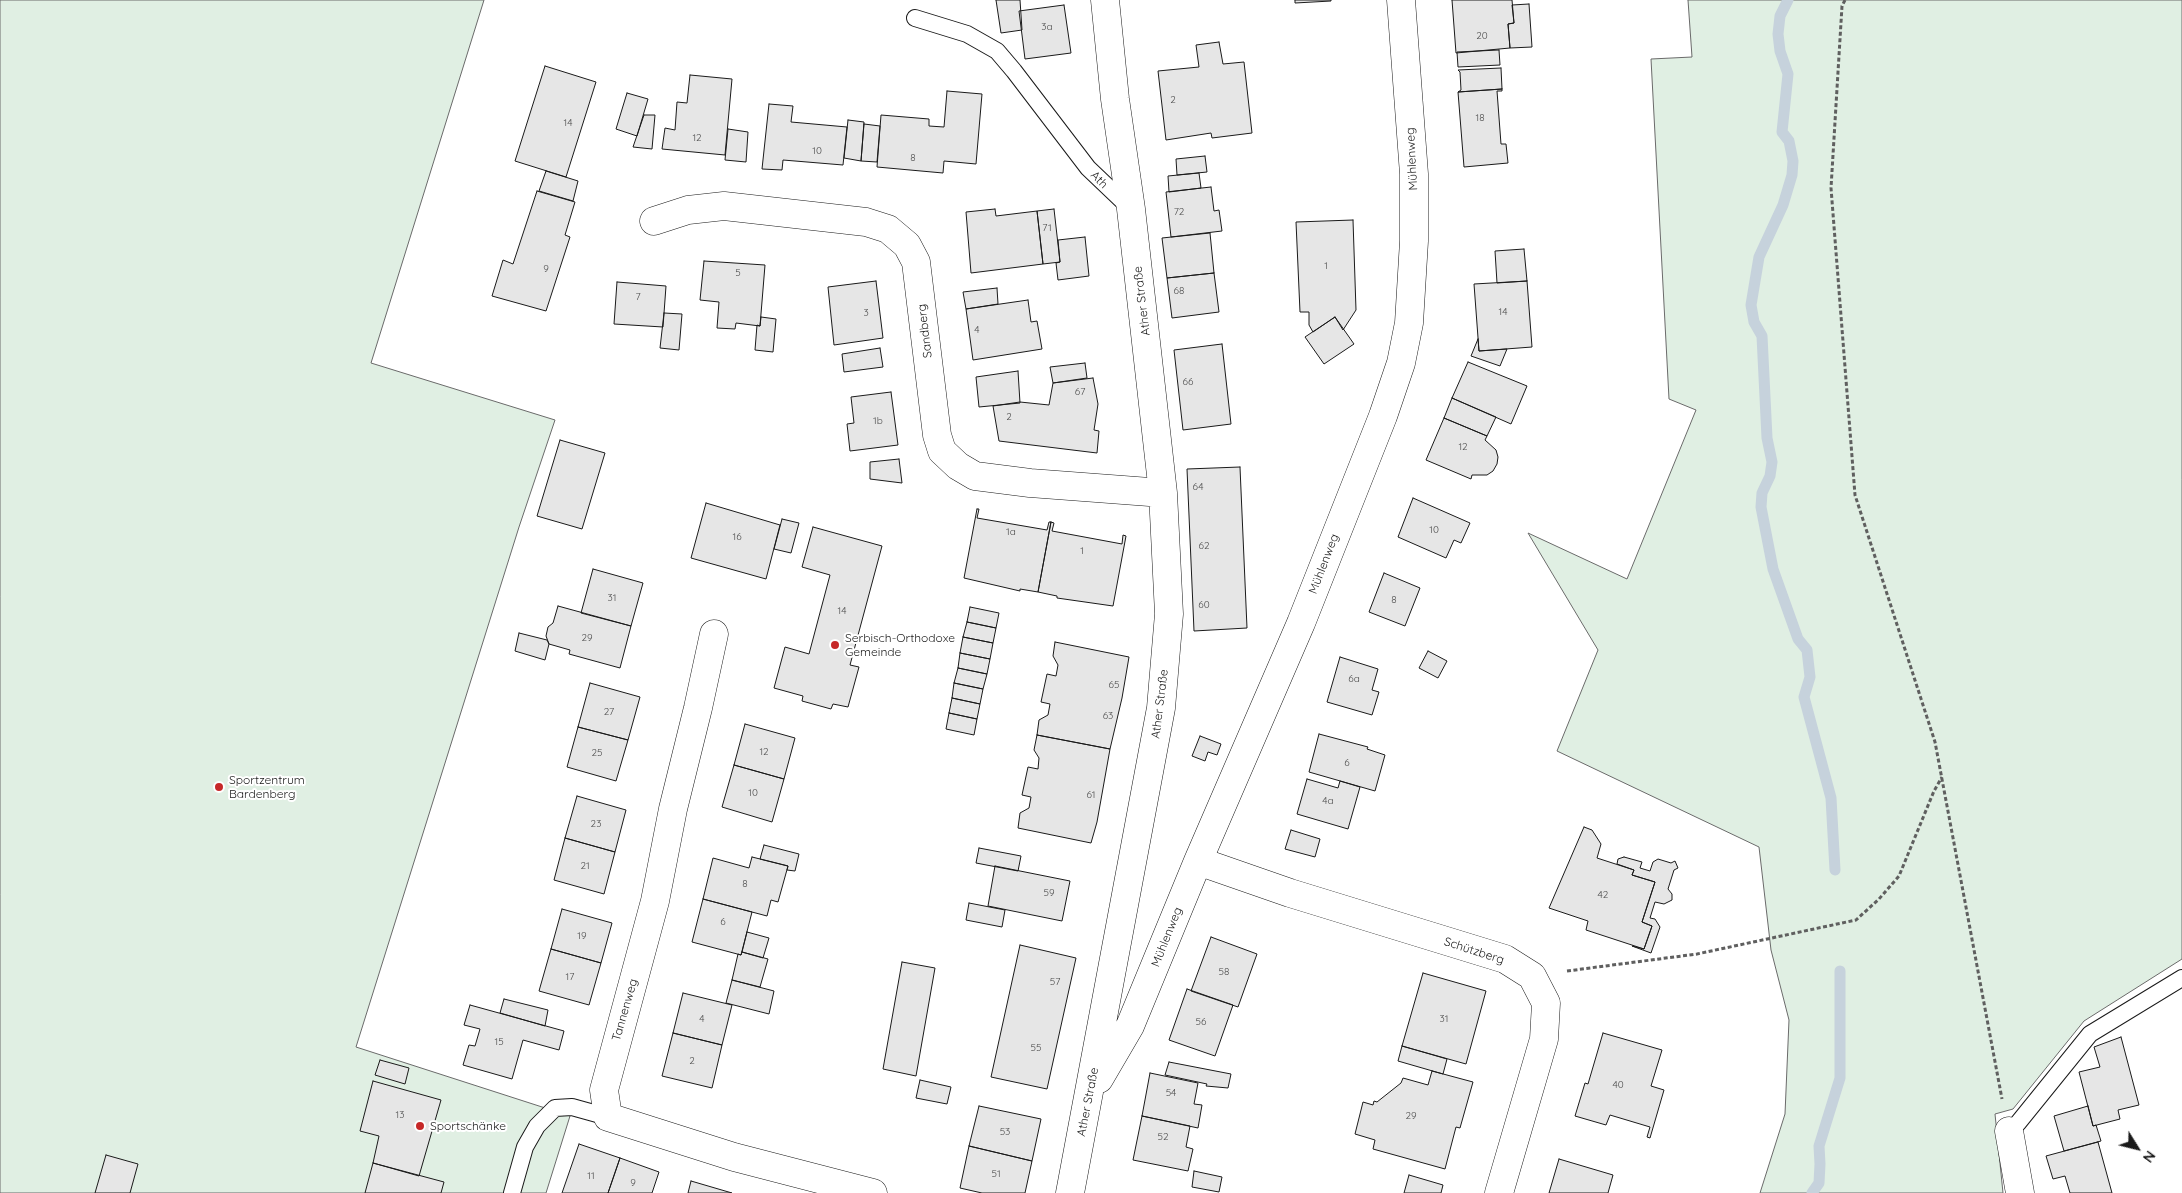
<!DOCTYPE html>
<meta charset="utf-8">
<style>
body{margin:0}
#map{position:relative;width:2182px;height:1193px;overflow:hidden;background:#fff;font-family:Quicksand,sans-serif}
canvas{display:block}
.north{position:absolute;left:2112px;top:1123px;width:50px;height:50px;-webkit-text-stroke:4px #fff;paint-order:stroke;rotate:126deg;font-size:14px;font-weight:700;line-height:20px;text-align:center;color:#1a1a1a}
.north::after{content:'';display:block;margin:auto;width:18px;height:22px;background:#1a1a1a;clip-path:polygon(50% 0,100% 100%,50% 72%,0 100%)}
</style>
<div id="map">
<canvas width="2182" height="1193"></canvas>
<div class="north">N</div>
</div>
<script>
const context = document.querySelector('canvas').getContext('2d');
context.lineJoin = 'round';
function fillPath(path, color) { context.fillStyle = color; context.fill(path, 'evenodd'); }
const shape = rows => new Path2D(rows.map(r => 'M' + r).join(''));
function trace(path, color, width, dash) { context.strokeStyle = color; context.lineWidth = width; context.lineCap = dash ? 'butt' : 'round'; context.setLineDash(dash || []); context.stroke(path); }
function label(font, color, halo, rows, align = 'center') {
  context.font = font + ' Quicksand,sans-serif'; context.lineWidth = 4; context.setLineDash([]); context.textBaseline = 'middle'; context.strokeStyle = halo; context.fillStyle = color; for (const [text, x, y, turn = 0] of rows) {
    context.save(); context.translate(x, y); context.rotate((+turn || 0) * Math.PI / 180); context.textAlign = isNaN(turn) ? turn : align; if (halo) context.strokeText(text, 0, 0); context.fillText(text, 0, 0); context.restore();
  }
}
const green = shape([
 [0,0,484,0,371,363,555,420,519,527,356,1047,570,1116,546,1193,0,1193,0,0],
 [1688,0,2182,0,2182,959,2084,1021,2013,1109,1995,1114,2003,1193,1760,1193,1785,1114,1789,1020,1771,950,1759,847,1557,751,1598,650,1528,533,1627,579,1696,410,1669,399,1651,59,1692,57,1688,0]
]);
fillPath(green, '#e0efe3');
trace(green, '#6a6a6a', 1);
trace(shape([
 [1788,0,1780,16,1778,34,1780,51,1788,74,1782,132,1789,141,1793,161,1792,175,1783,205,1759,257,1751,305,1754,322,1762,336,1767,438,1772,462,1770,476,1762,493,1761,507,1773,569,1798,639,1807,650,1810,677,1804,697,1831,798,1835,870],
 [1812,1193,1819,1183,1820,1164,1819,1146,1840,1078,1840,971]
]), '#c6d2dc', 11);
const building = shape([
 [996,0,1020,0,1022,30,1001,33,996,0],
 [1295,0,1331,0,1331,1,1295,3,1295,0],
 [1452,0,1512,0,1514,23,1508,24,1510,48,1456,53,1452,0],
 [1529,4,1532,47,1510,48,1508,24,1514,23,1512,5,1529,4],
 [1064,5,1071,53,1025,59,1019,11,1064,5],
 [1219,42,1223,64,1244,62,1252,133,1212,138,1211,133,1166,140,1158,71,1199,67,1196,45,1219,42],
 [1499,50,1500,65,1458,67,1457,52,1499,50],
 [545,66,596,82,566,177,515,161,545,66],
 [1501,68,1502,89,1458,92,1461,90,1460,72,1458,70,1501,68],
 [690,75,732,79,725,155,662,149,665,128,675,130,677,102,687,103,690,75],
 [1502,89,1502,91,1497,91,1501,144,1506,144,1508,163,1464,167,1458,92,1502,89],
 [947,91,982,94,976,164,944,161,943,173,877,167,881,115,929,119,929,126,944,127,947,91],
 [627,93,648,99,637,136,616,129,627,93],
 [769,104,793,106,791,122,847,127,843,165,783,160,782,170,762,169,769,104],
 [644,115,655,115,652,149,633,147,644,115],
 [848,120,864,122,861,161,844,158,848,120],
 [864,124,880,126,877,162,861,161,864,124],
 [728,129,748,132,746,162,725,160,728,129],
 [1205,156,1207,172,1177,175,1176,159,1205,156],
 [546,171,578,181,573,201,539,191,546,171],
 [1199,173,1201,188,1169,192,1168,176,1199,173],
 [1211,187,1214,211,1219,210,1222,231,1171,237,1166,192,1211,187],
 [537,191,575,202,565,235,570,237,546,311,492,296,503,260,513,264,537,191],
 [995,209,996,216,1037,211,1043,264,971,273,966,212,995,209],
 [1054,209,1060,262,1043,264,1037,211,1054,209],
 [1353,220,1356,310,1343,330,1335,317,1313,332,1309,325,1309,312,1300,312,1296,222,1353,220],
 [1210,233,1214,273,1167,278,1162,238,1210,233],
 [1085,237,1089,276,1058,280,1056,263,1060,262,1058,240,1085,237],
 [1524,249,1527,281,1497,283,1495,251,1524,249],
 [704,261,765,265,760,326,736,323,735,329,717,328,719,302,700,300,704,261],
 [1214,273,1219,312,1172,318,1167,278,1214,273],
 [876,281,883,338,834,345,828,287,876,281],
 [1527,281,1532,347,1479,351,1474,284,1527,281],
 [617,282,666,286,663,327,614,324,617,282],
 [997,288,998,304,966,309,963,292,997,288],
 [1028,300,1031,322,1037,321,1042,349,973,360,966,309,1028,300],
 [664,313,682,314,679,350,660,348,664,313],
 [761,317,776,319,773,352,755,350,757,325,760,326,761,317],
 [1335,317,1354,344,1324,364,1305,337,1335,317],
 [1478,339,1479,351,1507,349,1500,366,1471,356,1478,339],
 [1222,344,1231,424,1183,430,1174,350,1222,344],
 [880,348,883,367,844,372,842,354,880,348],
 [1468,362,1527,386,1511,424,1452,398,1468,362],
 [1085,363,1087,378,1053,383,1050,367,1085,363],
 [1018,371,1020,403,979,407,976,377,1018,371],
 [1093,378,1098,404,1094,430,1099,431,1097,453,999,441,993,406,1020,402,1049,405,1053,383,1093,378],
 [891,392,898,445,850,451,847,424,854,423,851,397,891,392],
 [1452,398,1496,417,1487,436,1444,418,1452,398],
 [1444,418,1487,436,1485,440,1496,450,1498,457,1497,464,1493,471,1487,475,1472,475,1471,479,1426,460,1444,418],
 [560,440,605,453,582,529,537,516,560,440],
 [899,459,902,483,870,479,870,462,899,459],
 [1240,467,1247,628,1194,631,1187,469,1240,467],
 [1413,498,1470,523,1461,543,1454,540,1446,558,1398,537,1413,498],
 [706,503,780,525,766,579,691,558,706,503],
 [977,509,979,509,977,518,1047,530,1049,522,1051,522,1038,592,1020,589,1020,591,964,578,977,509],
 [782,519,799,523,791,553,774,549,782,519],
 [1051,522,1054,523,1052,531,1122,544,1123,535,1126,536,1113,606,1057,598,1057,596,1038,592,1051,522],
 [813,527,882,546,850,665,859,667,848,707,833,704,831,709,802,701,803,696,774,688,785,647,809,654,830,575,802,567,813,527],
 [593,569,643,583,631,626,581,613,593,569],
 [1384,573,1420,588,1405,626,1369,612,1384,573],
 [558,606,631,626,620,668,569,654,570,650,549,644,546,636,548,627,553,623,558,606],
 [970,607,999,613,996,628,967,622,970,607],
 [967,622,996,628,993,643,963,637,967,622],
 [519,633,547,640,549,644,545,660,515,651,519,633],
 [963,637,993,643,990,659,960,653,963,637],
 [1055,642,1129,657,1122,698,1110,749,1037,735,1039,720,1048,715,1050,704,1041,702,1047,674,1056,676,1058,665,1053,656,1055,642],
 [1428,651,1447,661,1438,678,1419,668,1428,651],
 [960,653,990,659,987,674,958,668,960,653],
 [1340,657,1378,669,1372,690,1379,692,1372,715,1327,702,1340,657],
 [958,668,987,674,983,689,954,683,958,668],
 [590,683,640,697,628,740,578,727,590,683],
 [954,683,983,689,980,704,952,698,954,683],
 [952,698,980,704,977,719,949,713,952,698],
 [949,713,977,719,974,735,946,729,949,713],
 [745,724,795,738,784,779,734,765,745,724],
 [578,727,628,740,616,781,567,767,578,727],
 [1319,734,1368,747,1367,749,1385,755,1375,791,1309,772,1319,734],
 [1037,735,1110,749,1097,822,1091,843,1018,828,1020,813,1029,808,1031,797,1022,795,1028,767,1038,769,1039,758,1034,750,1037,735],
 [1200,736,1221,744,1217,755,1208,752,1205,761,1192,756,1200,736],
 [734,765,784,779,772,822,722,807,734,765],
 [1307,779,1338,788,1340,781,1360,787,1348,829,1297,814,1307,779],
 [577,796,626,810,615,852,565,838,577,796],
 [1584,827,1592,830,1601,844,1597,858,1634,870,1632,875,1655,882,1642,922,1652,926,1644,949,1586,930,1588,921,1549,908,1584,827],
 [1291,830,1320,839,1315,857,1285,849,1291,830],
 [565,838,615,852,604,894,554,880,565,838],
 [764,845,799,854,795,871,787,870,788,866,760,859,764,845],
 [979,848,1021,856,1018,871,976,863,979,848],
 [752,857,788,866,778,902,771,900,767,916,703,899,713,858,749,868,752,857],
 [1624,857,1642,862,1640,868,1650,871,1653,862,1658,859,1671,863,1675,861,1678,868,1674,870,1668,889,1672,894,1672,900,1664,904,1655,902,1650,918,1655,919,1660,927,1651,953,1632,946,1644,949,1652,926,1642,922,1655,882,1632,875,1634,870,1617,864,1618,859,1624,857],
 [995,866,1070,881,1062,921,988,906,995,866],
 [703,899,752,912,741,955,692,942,703,899],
 [969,903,1005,910,1002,927,966,920,969,903],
 [562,909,612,923,601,963,551,949,562,909],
 [747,932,769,938,763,958,742,952,747,932],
 [1211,937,1257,954,1238,1007,1191,991,1211,937],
 [1020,945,1076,958,1047,1089,991,1077,1020,945],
 [551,949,601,963,589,1005,539,991,551,949],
 [742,952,768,959,760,987,732,980,738,954,741,955,742,952],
 [902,962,935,968,916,1076,883,1069,902,962],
 [1423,973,1486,991,1466,1064,1402,1046,1423,973],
 [732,980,774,991,769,1014,726,1003,732,980],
 [1187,989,1233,1005,1215,1056,1169,1040,1187,989],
 [683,993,732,1005,722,1045,673,1033,683,993],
 [504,999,548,1010,545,1026,500,1013,504,999],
 [470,1005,564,1031,559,1050,523,1040,512,1079,463,1065,469,1045,475,1046,480,1029,464,1025,470,1005],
 [673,1033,722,1045,712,1088,662,1076,673,1033],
 [1603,1033,1662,1050,1651,1086,1664,1090,1650,1138,1647,1137,1650,1127,1610,1115,1606,1125,1575,1116,1585,1083,1588,1084,1603,1033],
 [2121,1037,2139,1105,2118,1110,2120,1119,2093,1126,2079,1072,2100,1067,2094,1047,2121,1037],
 [1402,1046,1447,1059,1443,1074,1398,1061,1402,1046],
 [380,1060,409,1068,405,1084,375,1075,380,1060],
 [1169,1062,1231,1074,1228,1088,1206,1086,1207,1084,1165,1075,1169,1062],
 [1432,1071,1473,1082,1460,1128,1456,1127,1445,1169,1373,1149,1375,1140,1355,1134,1363,1102,1373,1105,1374,1101,1377,1102,1401,1083,1403,1078,1428,1085,1432,1071],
 [1150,1073,1198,1083,1194,1104,1202,1105,1198,1128,1142,1116,1150,1073],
 [920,1080,951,1087,947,1104,916,1098,920,1080],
 [373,1081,441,1100,419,1176,373,1163,379,1136,360,1131,373,1081],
 [979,1106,1041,1119,1032,1161,969,1146,979,1106],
 [2088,1106,2093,1126,2096,1125,2101,1141,2064,1151,2054,1116,2088,1106],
 [1142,1116,1190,1126,1186,1147,1193,1149,1188,1171,1133,1160,1142,1116],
 [2098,1142,2112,1193,2070,1193,2065,1176,2053,1179,2046,1156,2098,1142],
 [579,1144,620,1158,608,1193,562,1193,579,1144],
 [969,1146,1032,1161,1025,1193,982,1193,960,1188,969,1146],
 [106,1155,138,1164,130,1193,95,1193,106,1155],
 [620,1158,659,1172,652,1193,608,1193,620,1158],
 [1559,1159,1613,1175,1608,1193,1549,1193,1559,1159],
 [373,1163,444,1182,441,1193,365,1193,373,1163],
 [1194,1171,1222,1177,1219,1192,1192,1187,1194,1171],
 [1409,1175,1443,1185,1441,1193,1404,1193,1409,1175],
 [691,1181,732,1193,688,1193,691,1181]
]);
fillPath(building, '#e6e6e6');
trace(building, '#1a1a1a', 1);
const lane = shape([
 [915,18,967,34,997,51,1014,71,1088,168,1131,209],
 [2009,1131,2018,1123,2090,1034,2182,978],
 [512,1193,525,1147,537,1126,555,1108,572,1107,608,1117]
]);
const street = shape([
 [654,221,688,210,724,206,866,222,888,229,907,245,916,262,937,435,942,451,958,466,975,476,1030,483,1163,493],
 [714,634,698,708,673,809,655,901,604,1090,608,1117,734,1157,873,1193],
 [1198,861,1290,893,1505,959,1532,976,1546,1003,1544,1039,1499,1193],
 [1099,1079,1130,1026,1198,861,1301,623,1383,416,1401,363,1409,323,1414,241,1414,174,1401,0],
 [2009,1131,2020,1193],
 [1070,1193,1161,708,1169,614,1163,493,1131,209,1115,99,1105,0]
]);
trace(lane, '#1a1a1a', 18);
trace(street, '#1a1a1a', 29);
trace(shape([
 [1845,0,1842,6,1831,188,1855,495,1935,742,2002,1099],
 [1567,971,1697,954,1856,920,1879,899,1899,876,1934,791,1942,777]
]), '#5f5f5f', 3, [4, 2.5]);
trace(lane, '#fff', 16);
trace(street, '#fff', 28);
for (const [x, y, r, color] of [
 [835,645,5,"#c62828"],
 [219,787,5,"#c62828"],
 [420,1126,5,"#c62828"]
]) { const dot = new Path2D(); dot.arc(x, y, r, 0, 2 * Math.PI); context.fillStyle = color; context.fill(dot); trace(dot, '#fff', 2); }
label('10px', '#4d4d4d', null, [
 ["3a",1047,27],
 ["20",1482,36],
 ["2",1173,100],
 ["18",1480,118],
 ["14",568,123],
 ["12",697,138],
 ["10",817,151],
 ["8",913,158],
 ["72",1179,212],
 ["71",1047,228],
 ["1",1326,266],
 ["9",546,269],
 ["5",738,273],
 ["68",1179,291],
 ["7",638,297],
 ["14",1503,312],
 ["3",866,313],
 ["4",977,330],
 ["66",1188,382],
 ["67",1080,392],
 ["2",1009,417],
 ["1b",878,421],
 ["12",1463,447],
 ["64",1198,487],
 ["10",1434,530],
 ["1a",1011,532],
 ["16",737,537],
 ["62",1204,546],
 ["1",1082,551],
 ["31",612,598],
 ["8",1394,600],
 ["60",1204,605],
 ["14",842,611],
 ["29",587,638],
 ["6a",1354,679],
 ["65",1114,685],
 ["27",609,712],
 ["63",1108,716],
 ["12",764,752],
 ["25",597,753],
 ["6",1347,763],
 ["10",753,793],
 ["61",1091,795],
 ["4a",1328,801],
 ["23",596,824],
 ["21",585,866],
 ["8",745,884],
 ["59",1049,893],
 ["42",1603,895],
 ["6",723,922],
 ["19",582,936],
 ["58",1224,972],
 ["17",570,977],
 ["57",1055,982],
 ["4",702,1019],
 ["31",1444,1019],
 ["56",1201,1022],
 ["15",499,1042],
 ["55",1036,1048],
 ["2",692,1061],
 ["40",1618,1085],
 ["54",1171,1093],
 ["13",400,1115],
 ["29",1411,1116],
 ["53",1005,1132],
 ["52",1163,1137],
 ["51",996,1174],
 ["11",591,1176],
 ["9",633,1183]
]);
label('12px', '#1a1a1a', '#fff', [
 ["Mühlenweg",1412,159,-93],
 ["Ath",1099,180,46],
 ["Ather Straße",1142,301,-97],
 ["Sandberg",925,331,-97],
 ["Mühlenweg",1324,564,-69],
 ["Ather Straße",1160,704,-83],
 ["Mühlenweg",1167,937,-68],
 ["Schützberg",1474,951,18],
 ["Tannenweg",625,1010,-74],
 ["Ather Straße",1088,1102,-79]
]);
label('12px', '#1a1a1a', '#fff', [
 ["Serbisch-Orthodoxe",845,638],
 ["Gemeinde",845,652],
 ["Sportzentrum",229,780],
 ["Bardenberg",229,794],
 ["Sportschänke",430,1126]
], 'left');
</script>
